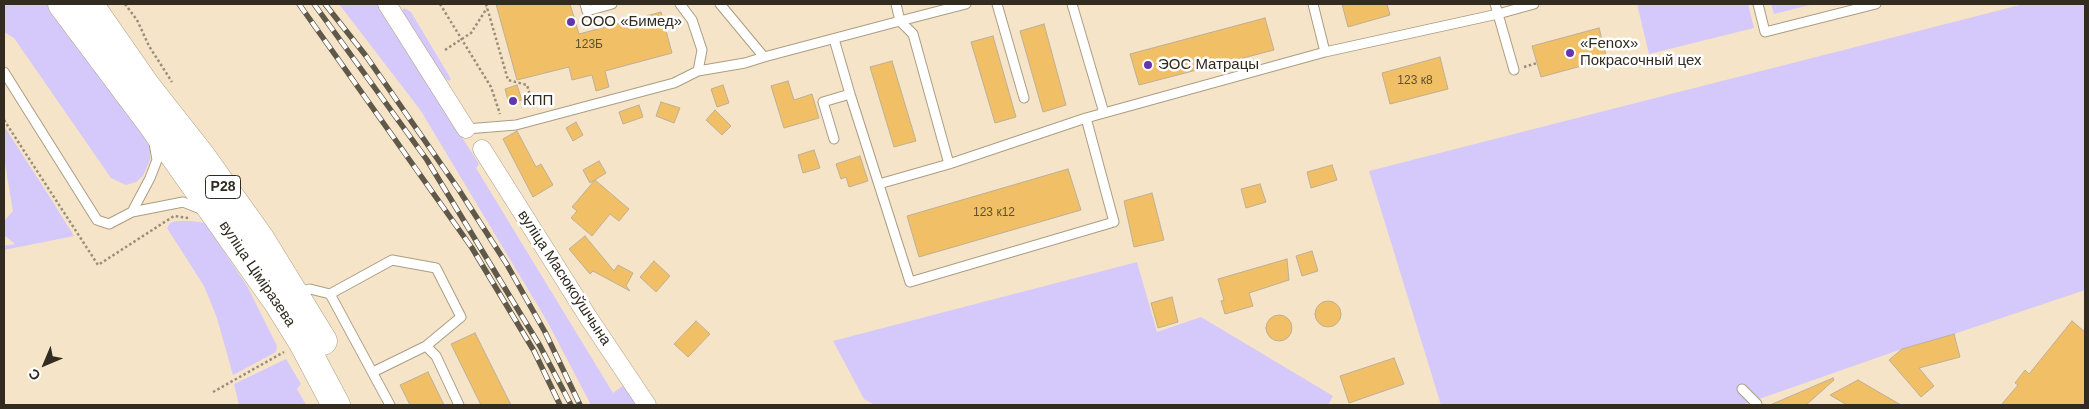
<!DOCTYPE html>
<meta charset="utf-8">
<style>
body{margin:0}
#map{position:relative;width:2089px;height:409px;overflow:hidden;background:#f5e4c8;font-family:Arial,sans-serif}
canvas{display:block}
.frame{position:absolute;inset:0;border:5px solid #312b20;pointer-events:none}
.north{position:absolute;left:20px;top:339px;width:50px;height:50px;-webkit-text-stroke:4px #fff;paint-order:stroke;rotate:225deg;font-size:14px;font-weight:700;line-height:20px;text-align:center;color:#312b20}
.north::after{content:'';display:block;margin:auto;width:18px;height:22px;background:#312b20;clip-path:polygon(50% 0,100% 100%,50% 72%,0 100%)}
</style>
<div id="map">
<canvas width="2089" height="409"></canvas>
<div class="frame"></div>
<div class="north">С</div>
</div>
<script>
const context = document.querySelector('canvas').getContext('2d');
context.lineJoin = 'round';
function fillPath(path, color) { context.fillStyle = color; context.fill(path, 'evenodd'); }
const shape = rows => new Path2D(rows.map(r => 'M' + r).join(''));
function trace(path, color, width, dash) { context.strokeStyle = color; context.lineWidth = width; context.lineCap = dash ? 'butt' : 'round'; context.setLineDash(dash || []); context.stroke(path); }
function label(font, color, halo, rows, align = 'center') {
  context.font = font + ' Arial,sans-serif'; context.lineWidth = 5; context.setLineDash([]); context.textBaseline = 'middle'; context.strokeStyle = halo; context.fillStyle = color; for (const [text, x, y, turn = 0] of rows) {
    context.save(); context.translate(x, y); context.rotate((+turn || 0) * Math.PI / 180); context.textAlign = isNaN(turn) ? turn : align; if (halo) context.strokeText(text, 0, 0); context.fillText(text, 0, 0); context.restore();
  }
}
fillPath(shape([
 [4,4,53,4,132,115,150,148,150,160,143,176,136,182,126,185,111,178,14,38,4,32],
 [339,4,377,4,479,164,476,168,613,393,624,385,637,405,591,405,547,321,421,111],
 [1637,4,1748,4,1754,28,1649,54],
 [1771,4,1814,4,1774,14],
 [2024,4,2085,4,2085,290,1954,334,1902,349,1742,405,1441,405,1369,171],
 [404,8,411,12,451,79,449,81,443,77,403,15,402,11],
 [4,126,51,199,74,236,4,250,4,246,15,244,4,235,4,221,13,211,4,158],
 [176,221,192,221,205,223,247,286,277,346,276,352,233,375,217,318,204,286,167,228,170,223],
 [1137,262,1157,332,1201,317,1333,396,1328,405,875,405,864,399,833,341],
 [286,359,301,384,297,389,306,405,239,405,234,384]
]), '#d5c9fb');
const building = shape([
 [496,4,570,4,579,34,661,12,672,53,605,71,609,87,596,91,592,75,572,80,569,67,517,80,496,4],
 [1342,4,1387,4,1390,15,1348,27,1342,4],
 [1265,18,1274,50,1139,85,1130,54,1265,18],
 [1044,24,1066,105,1043,112,1020,31,1044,24],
 [1599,28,1607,59,1541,77,1532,46,1599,28],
 [993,36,1016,117,995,123,971,42,993,36],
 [1440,57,1448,89,1390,104,1382,73,1440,57],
 [892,61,916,141,894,147,870,67,892,61],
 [788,81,794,100,812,94,819,118,784,128,771,86,788,81],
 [517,85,522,100,509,104,505,89,517,85],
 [723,85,729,103,717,107,711,89,723,85],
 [661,102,680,108,674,123,656,116,661,102],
 [639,105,643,117,623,124,619,112,639,105],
 [715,110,731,126,722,135,706,120,715,110],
 [576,122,583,135,573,141,566,128,576,122],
 [517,131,536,167,541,164,553,185,533,197,503,139,517,131],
 [814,150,820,168,803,173,798,155,814,150],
 [860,156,868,181,849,187,846,177,841,179,836,164,860,156],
 [599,161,606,173,590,183,583,170,599,161],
 [1332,165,1337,180,1311,188,1307,172,1332,165],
 [1068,169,1081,210,919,257,907,216,1068,169],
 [595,180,629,209,619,221,610,214,592,236,571,218,577,211,572,207,595,180],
 [1260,184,1266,202,1246,208,1241,189,1260,184],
 [1152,193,1164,240,1134,247,1124,201,1152,193],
 [585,236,614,271,618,265,633,273,626,286,630,291,593,271,590,274,569,249,585,236],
 [1312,251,1318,271,1302,276,1296,256,1312,251],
 [1287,259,1289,280,1249,293,1253,306,1225,314,1221,301,1224,300,1218,279,1287,259],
 [654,261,670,276,656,292,640,277,654,261],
 [1172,297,1178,322,1158,328,1151,303,1172,297],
 '1315 314a13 13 0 1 1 26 0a13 13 0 1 1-26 0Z',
 '1266 328a13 13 0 1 1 26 0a13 13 0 1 1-26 0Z',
 [696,321,710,334,688,357,674,344,696,321],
 [2072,321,2085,332,2085,405,2001,405,2018,385,2015,383,2025,370,2029,374,2072,321],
 [475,333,511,405,481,405,451,344,475,333],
 [1954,334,1960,357,1919,368,1934,386,1921,397,1889,360,1902,349,1954,334],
 [1394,358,1404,384,1349,403,1340,376,1394,358],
 [428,372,444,405,410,405,400,385,428,372],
 [1833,378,1834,380,1806,405,1770,405,1833,378],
 [1858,380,1901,405,1847,405,1830,395,1858,380]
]);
fillPath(building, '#f0bf66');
trace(building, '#bfaf95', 1);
const service = shape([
 [585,4,587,11,612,4],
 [720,4,764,57,900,21,913,34,949,164],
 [896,4,900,21,966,4],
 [997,4,1024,98],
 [1072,4,1104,113],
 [1495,4,1498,14,1534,4],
 [1758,4,1765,32,1876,4],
 [1325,52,1498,14,1514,70],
 [698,71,745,63,764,57],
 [4,72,97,220,109,224,132,212,183,202,203,210],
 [850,94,910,282,1114,222,1086,118,949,164,879,184],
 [1086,118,1325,52,1313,4],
 [466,129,516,125,674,83,698,71,702,50,692,20,680,4],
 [834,139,823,102,850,94,834,39],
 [132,212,150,178,157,160,154,143],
 [297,292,310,289,330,294,390,405],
 [330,294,392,260,436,268,461,317,426,346],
 [373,372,426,346,436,356,459,405],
 [1742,389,1757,404]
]);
const minor = shape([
 [387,4,466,129],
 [482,149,588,317,647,405]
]);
const primary = shape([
 [62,4,149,120,279,304,302,341,336,405],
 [89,4,146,86,201,156,261,240,323,341]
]);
trace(service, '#ac9d83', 11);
trace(minor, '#ac9d83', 19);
trace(primary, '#ac9d83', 29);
trace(shape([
 [125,4,137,20,149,46,172,82],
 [440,4,491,87,500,114],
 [486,4,508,80,527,85,534,108],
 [445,50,471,33,487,8],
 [1524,67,1537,63],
 [4,120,98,265,174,216,188,218],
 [213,392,284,352]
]), '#9a8e7a', 2.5, [2.5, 2.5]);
trace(service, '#fff', 9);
trace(minor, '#fff', 18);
trace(primary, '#fff', 28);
const rail = shape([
 [299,4,472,248,534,351,560,405],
 [314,4,427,160,540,346,571,405],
 [325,4,366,56,459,190,506,263,545,332,580,405]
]);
trace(rail, '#605849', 5.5);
trace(rail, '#fff', 4, [11]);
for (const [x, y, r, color] of [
 [571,22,5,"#6336ae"],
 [1570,53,5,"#6336ae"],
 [1148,65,5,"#6336ae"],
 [513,101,5,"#6336ae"]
]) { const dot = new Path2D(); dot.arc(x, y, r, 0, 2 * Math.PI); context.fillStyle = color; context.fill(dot); trace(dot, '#fff', 2); }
label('12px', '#615032', null, [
 ["123Б",589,45],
 ["123 к8",1415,81],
 ["123 к12",994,213]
]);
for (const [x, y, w] of [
 [223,187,35]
]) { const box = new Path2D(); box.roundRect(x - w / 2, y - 11.5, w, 23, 4); context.fillStyle = '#fff'; context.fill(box); trace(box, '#312b20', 1); }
label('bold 14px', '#312b20', null, [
 ["Р28",223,187]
]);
label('15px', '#312b20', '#fff', [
 ["ООО «Бимед»",581,22],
 ["«Fenox»",1580,44],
 ["Покрасочный цех",1580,61],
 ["ЭОС Матрацы",1158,65],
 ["КПП",523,101]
], 'left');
label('15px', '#312b20', '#fff', [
 ["вуліца Ціміразева",257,274,56],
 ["вуліца Масюкоўшчына",564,278,57]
]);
</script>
